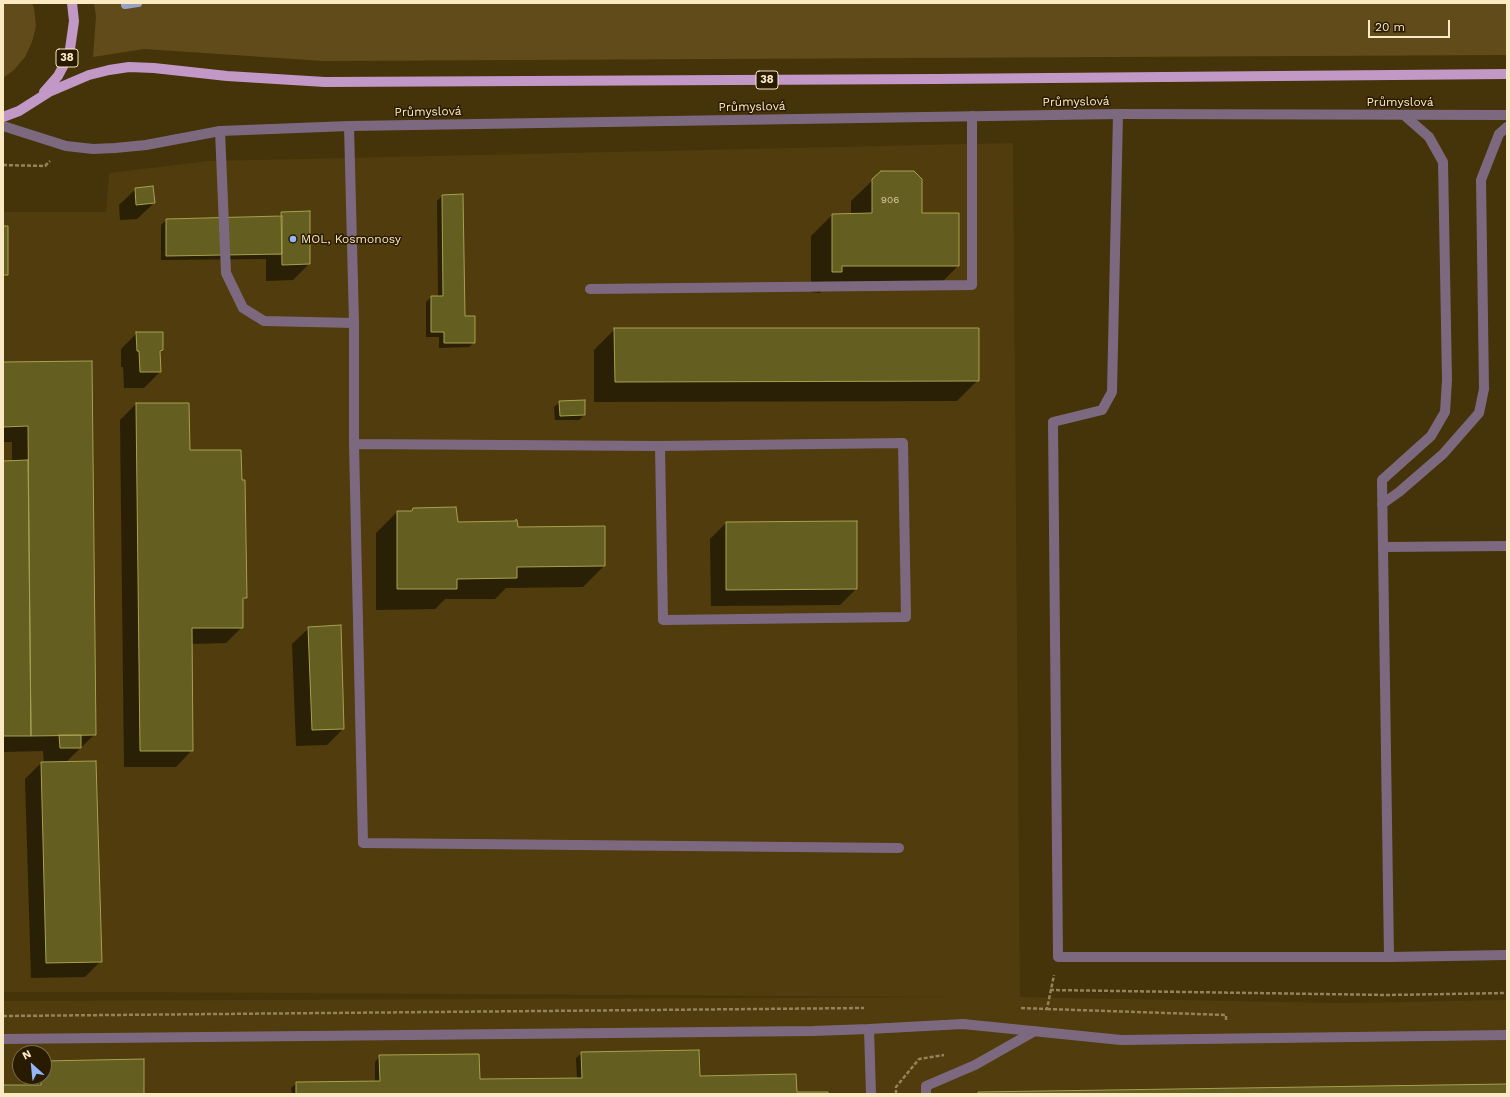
<!DOCTYPE html>
<meta charset="utf-8">
<style>
body{margin:0}
#map{position:relative;width:1510px;height:1097px;overflow:hidden;background:#453309;font-family:"Work Sans",sans-serif}
canvas{display:block}
.frame{position:absolute;inset:0;border:4px solid #fbe9c4;pointer-events:none}
.north{position:absolute;left:12px;top:1045px;width:40px;height:40px;box-sizing:border-box;background:#291b00;border:1px solid #7d6d4e;border-radius:50%;rotate:333deg;font-size:11px;font-weight:700;line-height:16px;text-align:center;color:#fbe9c4}
.north::after{content:'';display:block;margin:auto;width:14px;height:18px;background:#93b7fd;clip-path:polygon(50% 0,100% 100%,50% 72%,0 100%)}
.scale{position:absolute;left:1368px;top:20px;width:82px;height:18px;box-sizing:border-box;border:2px solid #fbe9c4;border-top:0;padding-left:5px;font-size:12px;line-height:14px;white-space:nowrap;color:#fbe9c4;-webkit-text-stroke:3px #291b00;paint-order:stroke}
</style>
<div id="map">
<canvas width="1510" height="1097"></canvas>
<div class="frame"></div>
<div class="north">N</div>
<div class="scale">20 m</div>
</div>
<script>
const context = document.querySelector('canvas').getContext('2d');
context.lineJoin = 'round';
function fillPath(path, color) { context.fillStyle = color; context.fill(path, 'evenodd'); }
const shape = rows => new Path2D(rows.map(r => 'M' + r).join(''));
function trace(path, color, width, dash) { context.strokeStyle = color; context.lineWidth = width; context.lineCap = dash ? 'butt' : 'round'; context.setLineDash(dash || []); context.stroke(path); }
function label(font, color, halo, rows, align = 'center') {
  context.font = font + ' "Work Sans",sans-serif'; context.lineWidth = 3; context.setLineDash([]); context.textBaseline = 'middle'; context.strokeStyle = halo; context.fillStyle = color; for (const [text, x, y, turn = 0] of rows) {
    context.save(); context.translate(x, y); context.rotate((+turn || 0) * Math.PI / 180); context.textAlign = isNaN(turn) ? turn : align; if (halo) context.strokeText(text, 0, 0); context.fillText(text, 0, 0); context.restore();
  }
}
fillPath(shape([
 [1013,143,1020,997,1341,1003,1507,1000,1507,1094,3,1094,3,1001,954,997,114,992,3,992,3,212,106,212,109,173,208,161],
 [20,1053,44,1053,44,1077,20,1077]
]), '#503c0c');
fillPath(shape([
 [3,3,32,3,34,8,36,26,32,42,25,57,14,70,3,78],
 [94,3,1507,3,1507,55,323,61,144,49,93,57,96,16]
]), '#624b1b');
fillPath(shape([
 [873,180,958,266,937,287,825,287,820,293,811,292,811,236,832,215,851,214,851,201],
 [136,189,154,203,137,219,120,220,119,205],
 [442,196,464,317,474,342,469,347,439,348,439,337,426,337,426,302,431,297,438,297,437,201],
 [282,213,309,264,293,280,266,281,266,259,161,260,161,225,166,220,277,217],
 [615,329,978,380,957,401,594,402,594,350],
 [137,333,162,350,159,352,160,372,144,388,124,388,123,367,121,367,121,349],
 [91,362,95,734,65,763,101,961,85,977,31,978,25,779,41,763,44,763,43,751,3,752,3,462,12,462,12,442,3,442,3,363],
 [560,402,584,415,579,420,555,420,554,407],
 [136,404,189,451,246,597,242,601,242,627,226,643,191,644,192,750,176,767,124,767,120,420],
 [413,509,457,523,517,528,604,566,583,587,506,588,495,599,445,599,435,609,376,610,376,533,397,512,410,512],
 [726,523,856,589,840,605,711,606,710,539],
 [309,628,343,729,327,745,296,746,292,644],
 [582,1053,699,1077,796,1093,827,1094,292,1094,291,1088,297,1083,375,1082,375,1062,380,1056,479,1080,577,1079,576,1058],
 [44,1062,143,1094,3,1094,3,1086,26,1086,27,1077,44,1077]
]), '#0007');
trace(shape([
 [125,5,138,3]
]), '#95a4c0', 8);
const building = shape([
 [881,171,914,171,922,179,922,213,959,213,959,266,842,266,842,272,832,272,832,214,872,213,872,179,881,171],
 [153,186,155,203,136,205,135,188,153,186],
 [463,194,465,316,475,316,475,343,444,343,444,332,431,332,431,296,443,296,442,195,463,194],
 [310,211,310,264,282,265,281,212,310,211],
 [282,216,282,254,166,256,166,219,282,216],
 [3,226,8,226,8,275,3,275,3,226],
 [614,328,979,328,979,381,615,382,614,328],
 [136,332,163,332,163,350,160,351,161,372,140,372,139,351,137,351,136,332],
 [92,361,96,735,31,736,28,426,3,427,3,362,92,361],
 [585,400,585,415,560,416,559,401,585,400],
 [136,403,189,403,190,450,241,450,242,480,245,480,247,598,243,598,243,628,192,628,193,751,140,751,136,403],
 [28,460,31,736,3,736,3,461,28,460],
 [456,507,458,522,516,521,516,519,517,520,518,527,605,526,605,566,517,567,517,578,457,579,457,589,397,589,397,511,412,511,413,508,456,507],
 [857,521,857,589,726,590,726,522,857,521],
 [341,625,344,729,312,730,308,627,341,625],
 [59,735,81,735,81,748,60,748,59,735],
 [96,761,102,962,46,963,41,762,96,761],
 [699,1050,700,1076,796,1074,797,1092,828,1092,828,1094,296,1094,296,1082,380,1081,379,1055,479,1054,480,1079,582,1078,581,1052,699,1050],
 [144,1059,144,1094,3,1094,3,1085,41,1085,41,1077,44,1077,44,1061,144,1059],
 [1507,1084,1507,1094,978,1094,978,1092,1507,1084]
]);
fillPath(building, '#645e20');
trace(building, '#a8a04f', 1);
trace(shape([
 [3,165,45,166,50,161],
 [1050,990,1388,995,1507,993],
 [1021,1008,1047,1009,1054,975],
 [1047,1009,1226,1015,1226,1020],
 [3,1016,864,1008],
 [896,1094,896,1087,919,1059,944,1055]
]), '#94825a', 2.5, [4, 2]);
trace(shape([
 [1118,114,1112,392,1102,410,1053,422,1058,957,1389,957,1382,480,1431,436,1445,412,1447,380,1443,162,1429,137,1404,115],
 [349,126,354,323,354,444,363,843,899,848],
 [220,131,226,273,243,308,264,321,354,323],
 [590,289,972,285,972,116],
 [354,444,660,446,903,443,906,617,663,620,660,446],
 [1382,504,1399,492,1443,454,1479,413,1484,389,1481,180,1499,134,1507,127],
 [1383,547,1507,546],
 [1389,957,1507,955],
 [3,1039,813,1031,869,1029],
 [871,1094,869,1029,963,1024,1121,1040,1507,1035],
 [926,1094,926,1086,975,1065,1035,1031]
]), '#7d697f', 10);
trace(shape([
 [3,126,66,146,93,149,115,148,146,145,220,131,349,126,1118,114,1507,115]
]), '#7d697f', 10);
trace(shape([
 [44,92,58,76,67,59,70,49,74,21,72,3],
 [3,117,19,111,49,92,89,75,109,70,129,67,154,68,227,76,325,82,936,79,1507,74]
]), '#c299c6', 10);
for (const [x, y, r, color] of [
 [293,239,4,"#93b7fd"]
]) { const dot = new Path2D(); dot.arc(x, y, r, 0, 2 * Math.PI); context.fillStyle = color; context.fill(dot); trace(dot, '#291b00', 1.5); }
label('10px', '#d5c69b', null, [
 ["906",890,200]
]);
for (const [x, y, w] of [
 [67,58,22],
 [767,80,22]
]) { const box = new Path2D(); box.roundRect(x - w / 2, y - 9, w, 18, 3); context.fillStyle = '#291b00'; context.fill(box); trace(box, '#fbe9c4', 1); }
label('bold 11px', '#fbe9c4', null, [
 ["38",67,58],
 ["38",767,80]
]);
label('12px', '#fbe9c4', '#291b00', [
 ["Průmyslová",1076,102,-1],
 ["Průmyslová",1400,102],
 ["Průmyslová",752,107,-1],
 ["Průmyslová",428,112,-1]
]);
label('12px', '#fbe9c4', '#291b00', [
 ["MOL, Kosmonosy",301,239]
], 'left');
</script>
